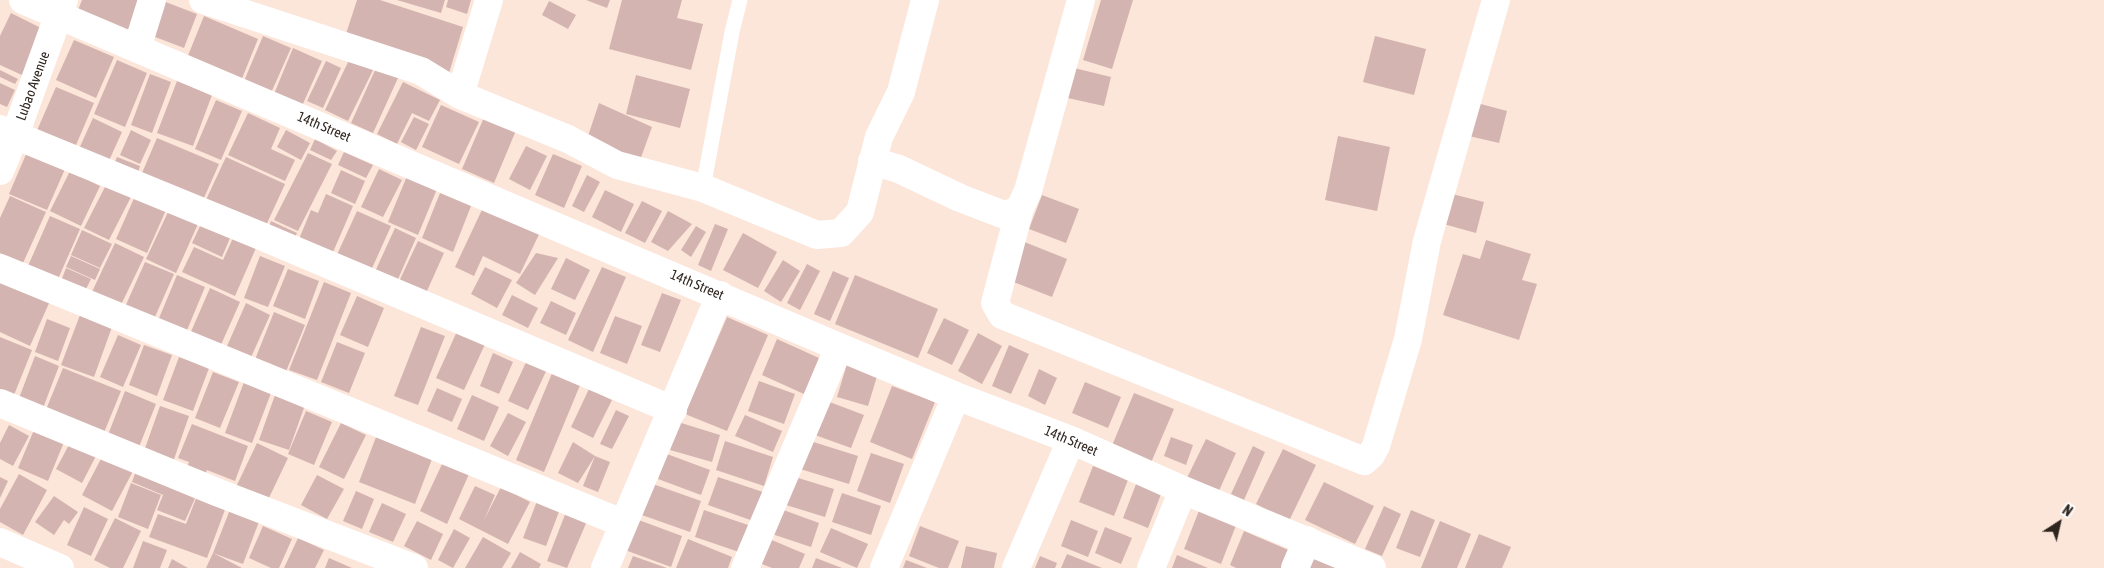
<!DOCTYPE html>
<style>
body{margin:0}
#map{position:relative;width:2104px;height:568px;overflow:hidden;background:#fce5d9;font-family:"Asap Condensed",sans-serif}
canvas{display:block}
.north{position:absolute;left:2034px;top:498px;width:50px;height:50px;-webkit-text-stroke:4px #fff;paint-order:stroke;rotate:35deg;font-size:14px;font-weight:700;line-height:20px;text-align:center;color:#2f251f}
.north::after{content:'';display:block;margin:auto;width:18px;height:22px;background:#2f251f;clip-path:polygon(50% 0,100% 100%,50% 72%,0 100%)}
</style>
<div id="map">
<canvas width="2104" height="568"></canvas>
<div class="north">N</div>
</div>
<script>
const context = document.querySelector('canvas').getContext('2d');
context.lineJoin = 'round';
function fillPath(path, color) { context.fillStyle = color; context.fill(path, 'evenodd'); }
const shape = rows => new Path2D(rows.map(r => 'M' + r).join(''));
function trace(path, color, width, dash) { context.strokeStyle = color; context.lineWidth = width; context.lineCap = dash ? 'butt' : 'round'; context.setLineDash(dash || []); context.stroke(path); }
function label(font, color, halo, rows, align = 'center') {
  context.font = font + ' "Asap Condensed",sans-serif'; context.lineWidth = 4.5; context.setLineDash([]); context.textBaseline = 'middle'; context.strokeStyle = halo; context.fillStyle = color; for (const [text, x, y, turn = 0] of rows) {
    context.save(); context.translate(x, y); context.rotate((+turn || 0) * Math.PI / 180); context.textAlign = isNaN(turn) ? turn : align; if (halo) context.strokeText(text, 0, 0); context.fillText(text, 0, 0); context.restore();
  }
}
fillPath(shape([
 [82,0,143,0,130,32,78,10],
 [357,0,380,0,463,27,449,73,344,40],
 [397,0,445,0,441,13],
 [448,0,471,0,467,14,446,7],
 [586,0,610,0,607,8],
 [622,0,682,0,677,18,703,24,691,70,609,49],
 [1101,0,1133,0,1112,69,1083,60],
 [163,1,197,14,184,48,150,35],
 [549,1,576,15,568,29,542,15],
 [11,13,43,29,22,75,0,65,0,36],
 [204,16,258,39,241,81,187,58],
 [263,36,291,48,271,93,244,81],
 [1375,36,1426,49,1414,95,1363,82],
 [74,40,114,57,96,98,56,80],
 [293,48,322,61,302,106,274,94],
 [351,56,374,68,348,121,325,110],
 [117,60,147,73,125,127,94,114],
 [326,61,341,68,323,108,307,101],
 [1070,67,1111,77,1104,106,1063,97],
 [376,68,398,78,373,133,351,123],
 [0,70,18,79,15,84,0,77],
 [150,74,171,82,152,133,131,125],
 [636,75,690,89,680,128,626,114],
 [177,81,212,95,193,146,157,133],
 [403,82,440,100,429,121,412,113,397,144,377,134],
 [0,83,15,90,7,107,0,104],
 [56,87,94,103,73,152,35,135],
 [216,100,242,111,221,160,195,149],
 [599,103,652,127,639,163,587,139],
 [1477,103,1507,111,1499,143,1469,136],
 [441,105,479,122,459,164,422,147],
 [248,113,280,128,271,149,295,160,285,181,228,155],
 [485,115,517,128,494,183,462,169],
 [414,117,429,124,416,150,401,142],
 [93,118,122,132,107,165,78,151],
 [131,130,151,140,140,164,120,155],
 [286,130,310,143,301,160,277,147],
 [1338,136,1390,147,1377,211,1325,200],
 [157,138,219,164,200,207,139,180],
 [315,139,337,151,331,160,310,150],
 [526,146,547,156,530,190,509,179],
 [27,152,65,169,47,210,9,194],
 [344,152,373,165,366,178,338,165],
 [308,153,332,164,298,231,274,220],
 [553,154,582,166,564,208,535,195],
 [117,157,140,166,136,179,112,169],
 [226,157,285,184,263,232,204,204],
 [379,169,402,180,383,217,361,207],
 [341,170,365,181,355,204,331,193],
 [70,171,100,186,81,226,50,211],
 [587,175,600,182,584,212,572,206],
 [407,176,437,189,418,235,388,222],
 [107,183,132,195,109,240,84,228],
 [605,190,634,204,621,232,592,217],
 [440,193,471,206,453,252,422,238],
 [1448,193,1484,202,1476,233,1440,223],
 [326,194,353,206,330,259,297,244,311,210,318,213],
 [1042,195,1079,209,1066,243,1029,229],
 [10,196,46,212,23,263,0,253,0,218],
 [135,196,166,210,147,253,116,239],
 [488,197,544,224,520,274,483,256,474,276,455,267],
 [642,201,662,211,645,243,625,233],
 [169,210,198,224,176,273,146,259],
 [357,211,391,226,369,275,335,259],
 [668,211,692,224,668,251,651,242],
 [50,216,80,229,58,279,28,266],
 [271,221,297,233,291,246,266,234],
 [201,224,230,238,222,257,192,243],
 [715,224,728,229,711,271,698,265],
 [696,226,706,232,691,257,681,250],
 [395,228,416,238,395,286,373,276],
 [82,230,112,244,100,268,71,255],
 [743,233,777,252,758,288,723,270],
 [233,238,256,248,235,296,182,272,194,247,223,260],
 [1486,240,1531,254,1522,280,1537,284,1519,340,1443,315,1463,254,1480,259],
 [418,241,444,253,423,300,396,288],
 [1022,241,1067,259,1052,297,1006,279],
 [115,243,144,257,120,307,91,294],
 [536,253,558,258,535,295,516,283],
 [71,256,100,269,95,280,66,267],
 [260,256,285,266,268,307,244,298],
 [566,258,590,270,575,300,551,289],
 [783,260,800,271,781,302,764,291],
 [145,262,174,274,154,319,125,307],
 [807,264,820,271,800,310,787,303],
 [485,267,512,280,497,308,471,294],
 [602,267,626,277,593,352,568,340],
 [66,268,91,279,85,291,61,281],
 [288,269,319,281,305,319,273,306],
 [833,271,849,278,830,321,814,314],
 [177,275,205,287,185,335,157,323],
 [855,275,938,309,918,358,835,324],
 [0,279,50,301,30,346,0,332],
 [324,282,351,293,317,380,289,370],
 [210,288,240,302,220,347,190,334],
 [662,293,681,300,660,352,641,345],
 [512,295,538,308,528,328,502,315],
 [357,296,384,308,368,347,340,335],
 [551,301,576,313,566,335,540,323],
 [246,303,270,315,248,364,224,353],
 [274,312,305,325,285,374,254,362],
 [80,315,112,327,94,377,61,365],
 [615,316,642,326,627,364,600,353],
 [727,317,768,335,727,431,685,414],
 [944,318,969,330,952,365,927,353],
 [47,319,70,328,58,361,35,352],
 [421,327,445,336,418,405,394,396],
 [458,329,486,342,464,390,436,378],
 [978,333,1002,346,982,384,958,371],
 [118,335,141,345,123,387,100,377],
 [0,337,32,350,12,400,0,395],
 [777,339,819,358,804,394,762,375],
 [337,342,365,353,349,393,321,382],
 [144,345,172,355,157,396,129,385],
 [1009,345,1029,354,1011,394,992,386],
 [493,353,513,362,499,394,480,386],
 [35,356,59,366,40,416,16,406],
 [179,357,209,368,193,411,163,400],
 [528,358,548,367,528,410,508,401],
 [847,364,878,373,868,406,837,397],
 [555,366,583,378,544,472,516,460],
 [63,368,121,391,103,435,45,412],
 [1039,369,1057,378,1045,405,1028,396],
 [213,372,239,382,220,428,195,418],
 [759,381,795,394,784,424,748,411],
 [244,382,271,393,252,443,225,433],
 [1085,382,1121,397,1108,428,1072,413],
 [892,386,935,402,912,459,870,442],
 [437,388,462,399,452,422,427,411],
 [589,389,612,400,593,438,571,427],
 [125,391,156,404,137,452,106,440],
 [1134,393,1174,409,1150,465,1111,448],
 [275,395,305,405,289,450,259,440],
 [472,395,499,407,484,441,457,429],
 [827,401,864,415,851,448,815,435],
 [160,406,189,416,172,465,143,454],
 [616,410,629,416,612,449,600,444],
 [306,411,332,422,314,465,288,454],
 [508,413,526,422,508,456,490,446],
 [745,415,782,431,773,452,735,436],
 [678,422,720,435,712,462,670,450],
 [341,423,366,435,344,479,319,467],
 [192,424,248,446,235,481,207,470,201,483,184,476,189,462,178,458],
 [9,425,29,436,13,466,0,459,0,443],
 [34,430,64,442,48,481,18,468],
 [376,437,432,459,415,504,359,482],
 [1171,437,1193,445,1186,465,1164,456],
 [1206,439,1236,453,1218,493,1187,478],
 [807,440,858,456,849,484,797,468],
 [71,441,97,454,82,483,56,469],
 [725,441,773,457,764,486,716,470],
 [573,442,595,456,578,483,558,473],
 [257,443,288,458,267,502,236,487],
 [1253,446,1265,452,1244,500,1231,494],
 [1283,449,1316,465,1289,521,1256,504],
 [871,453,904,464,890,503,857,491],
 [667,454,710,470,701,495,658,479],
 [103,455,133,471,112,511,82,495],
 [595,456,610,462,598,492,583,486],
 [443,462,469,474,447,524,420,511],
 [1093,466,1128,480,1114,516,1079,502],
 [136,471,196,496,185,521,157,510,163,495,132,482],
 [19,474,47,490,23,535,0,522,0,509],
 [317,475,344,489,327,519,301,505],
 [0,477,8,481,0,498],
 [718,477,766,493,756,522,708,505],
 [795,477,834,489,825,517,786,505],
 [1138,479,1163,489,1148,528,1123,518],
 [1324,482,1374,506,1355,544,1305,520],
 [131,483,161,495,148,529,118,517],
 [650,483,701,501,690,532,639,514],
 [475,486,495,495,484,520,501,487,530,502,508,544,459,519],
 [356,491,374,499,362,529,343,521],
 [842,493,881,506,871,535,832,522],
 [54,496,78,512,69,524,64,520,54,535,35,522],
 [197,496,226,507,207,558,149,537,158,514,186,524],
 [537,501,560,509,546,546,523,538],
 [382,503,406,514,393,542,369,532],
 [1384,506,1401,514,1382,556,1365,549],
 [84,507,108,519,91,556,67,545],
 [231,507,260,519,243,564,213,553],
 [778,508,819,523,811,547,769,533],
 [1200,508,1237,523,1221,564,1184,549],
 [704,510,748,525,739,552,695,537],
 [1411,510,1435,520,1420,557,1396,548],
 [566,512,587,521,567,568,547,561],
 [115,518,141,531,123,568,110,568,94,560],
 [636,519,682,536,671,567,625,550],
 [1071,520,1098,531,1088,557,1061,546],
 [417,521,443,534,431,560,404,546],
 [1440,521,1471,534,1457,568,1421,568],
 [263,526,292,539,279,568,271,568,249,558],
 [920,526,959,541,948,568,939,568,909,556],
 [1105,527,1132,538,1121,564,1095,553],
 [831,528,868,544,857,568,820,552],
 [454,529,470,538,453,568,438,560],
 [1244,531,1293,552,1286,568,1236,568,1230,565],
 [1479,534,1511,547,1502,568,1465,568],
 [483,537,511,553,502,568,465,568],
 [298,538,324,550,315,568,284,568],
 [767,538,805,554,799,568,772,568,757,562],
 [688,539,732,557,728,568,676,568],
 [143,541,167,550,160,568,133,568],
 [966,546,997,553,994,568,961,568],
 [520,552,541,564,539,568,511,568],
 [213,553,242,568,206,568],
 [1067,554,1102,568,1061,568],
 [1177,555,1208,568,1172,568],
 [633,556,667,568,628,568],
 [1040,556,1057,563,1055,568,1035,568],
 [1308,556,1337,568,1303,568],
 [329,558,352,568,325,568],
 [816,558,842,568,812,568],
 [172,559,188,568,168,568],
 [906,560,927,568,903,568]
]), '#d4b4b0');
trace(shape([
 [703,188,732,32,740,0]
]), '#fff', 15);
trace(shape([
 [23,0,839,347,956,396,1071,440,1183,490,1372,568],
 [203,0,421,71,460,95,489,0],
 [137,48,152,0],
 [460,95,568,139,617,165,703,188,817,235,841,233,860,212,879,137,901,92,925,0],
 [0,129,261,236,673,410],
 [872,161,899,169,960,198,1007,216,1020,208,1028,191,1081,0],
 [0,171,15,135,64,0],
 [1020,208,995,303,1002,315,1364,461,1371,455,1376,446,1408,339,1427,241,1496,0],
 [0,268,622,523],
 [0,403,219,493,414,568],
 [0,542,60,568],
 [605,568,720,295],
 [745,568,839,347],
 [884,568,956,396],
 [1016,568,1071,440],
 [1151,568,1183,490],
 [1295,568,1307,540]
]), '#fff', 28);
label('14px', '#2f251f', '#fff', [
 ["Lubao Avenue",33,86,-70],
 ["14th Street",324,127,23],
 ["14th Street",697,285,23],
 ["14th Street",1071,441,23]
]);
</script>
